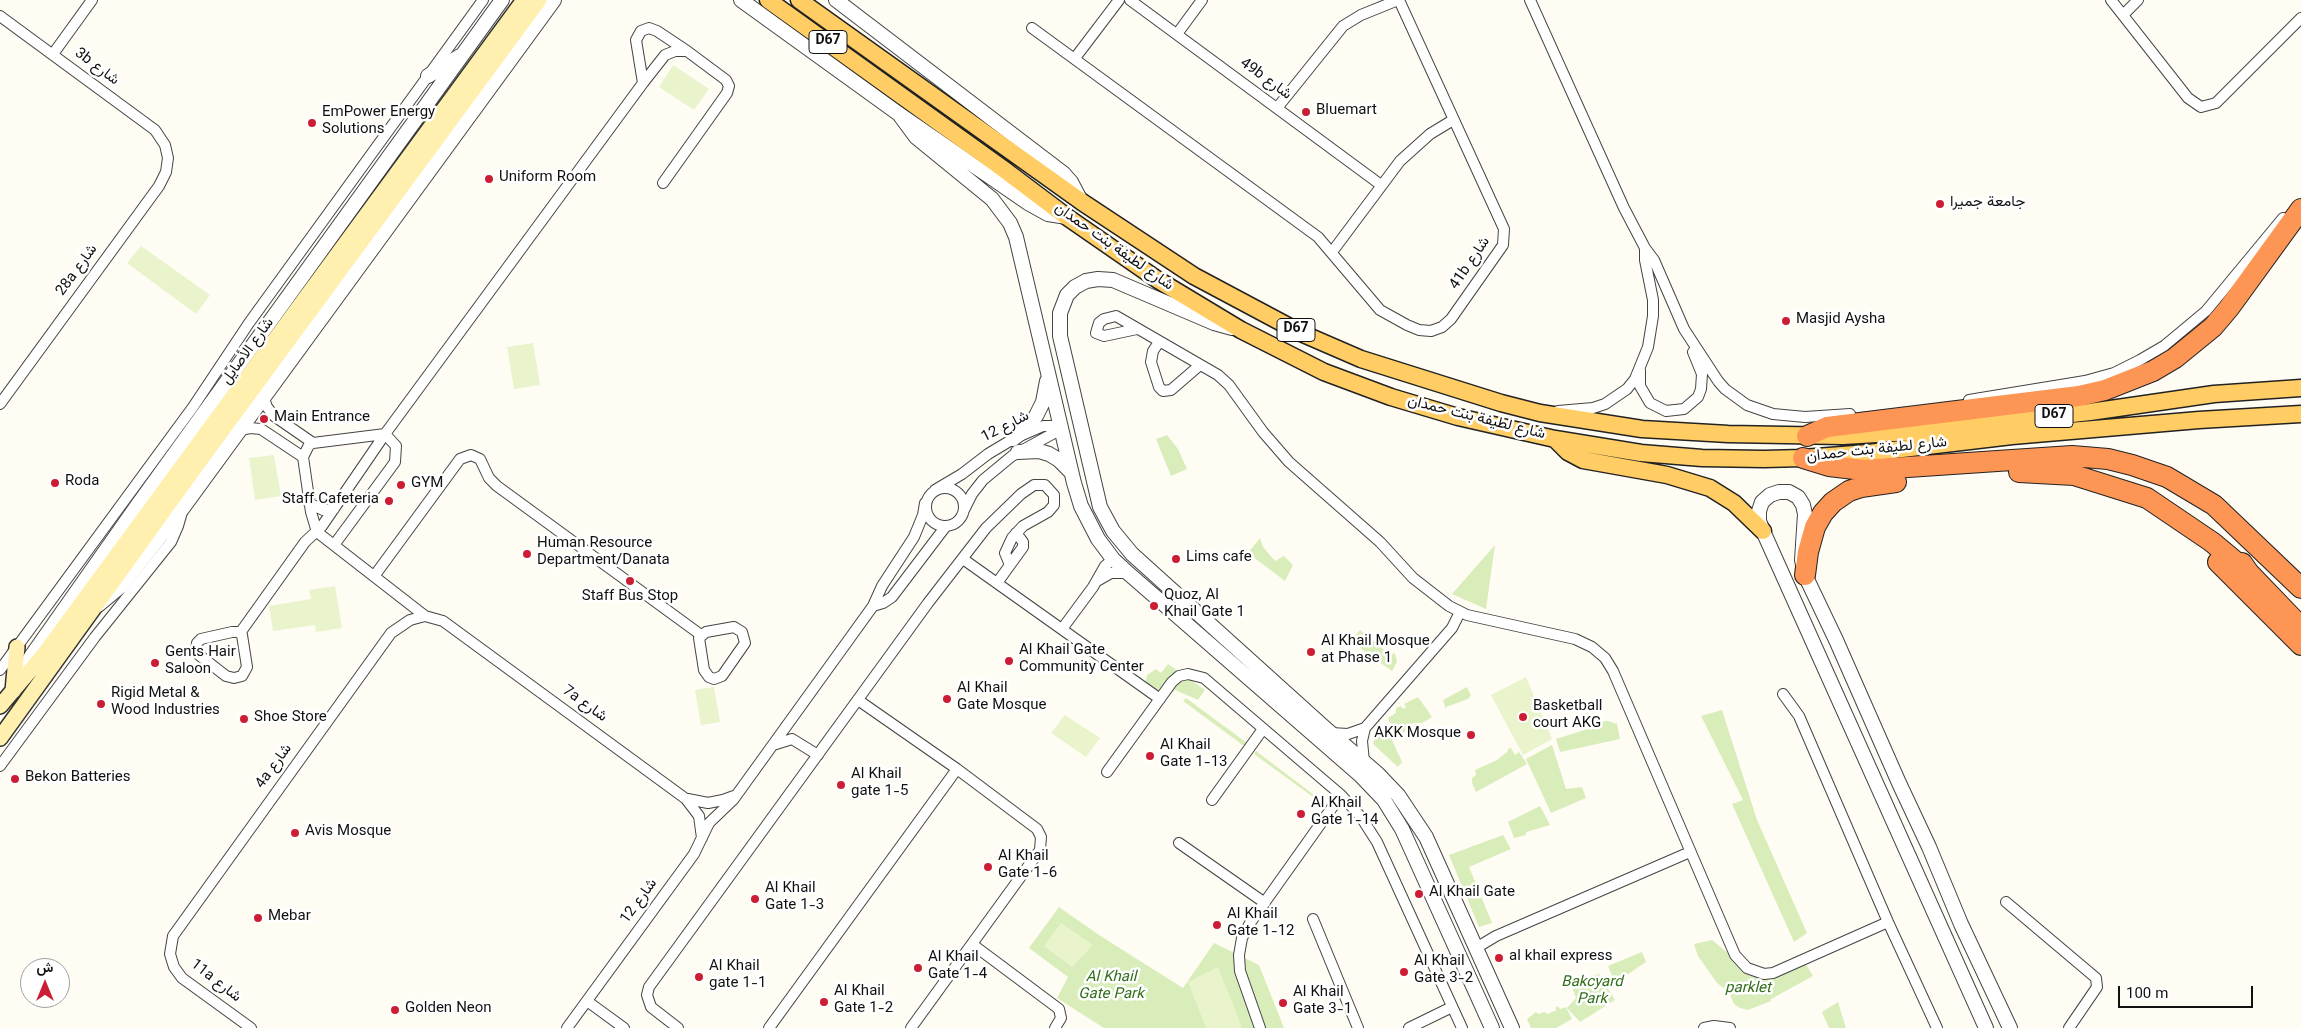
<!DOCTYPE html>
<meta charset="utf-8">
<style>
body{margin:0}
#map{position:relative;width:2301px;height:1028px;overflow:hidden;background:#fffcf4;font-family:Georgia,Vazirmatn,serif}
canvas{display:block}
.north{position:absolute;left:20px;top:958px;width:50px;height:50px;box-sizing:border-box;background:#fff;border:1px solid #a0a0a0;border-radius:50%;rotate:0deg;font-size:14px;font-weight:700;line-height:20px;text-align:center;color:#111}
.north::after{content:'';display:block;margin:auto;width:18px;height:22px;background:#cb1e34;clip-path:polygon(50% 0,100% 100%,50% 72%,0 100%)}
.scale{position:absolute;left:2118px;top:986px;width:135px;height:22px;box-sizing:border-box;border:2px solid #111;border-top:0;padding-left:6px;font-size:15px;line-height:18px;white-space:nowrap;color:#111;-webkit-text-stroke:4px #fff;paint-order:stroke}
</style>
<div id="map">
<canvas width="2301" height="1028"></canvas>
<div class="north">ش</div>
<div class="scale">100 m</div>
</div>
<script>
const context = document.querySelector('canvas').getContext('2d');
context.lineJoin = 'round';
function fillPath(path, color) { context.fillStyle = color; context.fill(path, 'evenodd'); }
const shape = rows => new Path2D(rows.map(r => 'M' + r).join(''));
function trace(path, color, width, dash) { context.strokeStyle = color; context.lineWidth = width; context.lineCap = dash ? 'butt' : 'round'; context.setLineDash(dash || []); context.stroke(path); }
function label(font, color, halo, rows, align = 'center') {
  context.font = font + ' Georgia,Vazirmatn,serif'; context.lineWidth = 5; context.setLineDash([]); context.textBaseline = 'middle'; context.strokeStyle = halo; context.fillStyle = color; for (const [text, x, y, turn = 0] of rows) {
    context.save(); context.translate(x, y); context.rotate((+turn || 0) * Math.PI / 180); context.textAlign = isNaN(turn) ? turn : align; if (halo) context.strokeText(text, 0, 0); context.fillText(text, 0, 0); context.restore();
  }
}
fillPath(shape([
 [1167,435,1178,449,1187,469,1171,476,1156,439],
 [1260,538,1263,547,1275,561,1284,556,1293,565,1285,581,1248,553],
 [1495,545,1486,609,1452,594],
 [1360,630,1390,655,1395,653,1397,662,1392,671,1375,659,1370,651,1365,652,1356,644,1354,637],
 [1168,664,1205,690,1198,700,1175,690,1165,700,1145,685,1147,675,1156,669,1161,673],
 [1467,687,1471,695,1468,699,1446,707,1446,710,1443,700],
 [1418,697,1432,717,1422,723,1413,723,1403,733,1395,737,1388,718,1396,713,1396,708,1401,706,1403,709,1406,707,1404,704],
 [1186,698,1247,743,1244,746,1183,701],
 [1722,710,1757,820,1807,933,1794,942,1732,804,1743,800,1701,716],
 [1608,721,1617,724,1620,739,1560,752,1556,739,1594,727,1595,722],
 [1383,729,1392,740,1402,762,1398,767,1373,744,1375,737],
 [1552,745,1566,789,1582,787,1586,798,1551,813,1526,759],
 [1509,748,1511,748,1515,755,1519,752,1527,764,1476,792,1472,783,1472,778,1476,775,1475,770,1497,760,1507,752],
 [1256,751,1318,798,1312,807,1310,804,1313,797,1254,754],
 [1540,806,1550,825,1526,832,1526,835,1514,838,1508,822],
 [1503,835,1511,849,1469,867,1492,923,1479,927,1449,855],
 [1059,907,1099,935,1183,988,1214,943,1259,965,1284,1028,1104,1028,1057,998,1068,977,1029,948],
 [1712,940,1745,967,1758,974,1805,963,1813,976,1771,999,1771,1001,1748,1010,1740,1008,1734,1004,1729,992,1717,983,1698,956,1694,944],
 [1642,952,1646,962,1615,983,1608,966],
 [1599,974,1615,1000,1580,1022,1567,1008,1576,998,1570,982],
 [1838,1002,1846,1028,1829,1028,1822,1012],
 [1558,1006,1560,1009,1566,1007,1572,1019,1556,1028,1531,1028,1527,1019,1536,1012,1538,1014,1545,1012,1547,1014,1557,1010,1555,1008]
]), '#d9edba');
fillPath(shape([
 [673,65,709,89,694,110,659,87],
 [141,246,210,295,196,314,127,263],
 [533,343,540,385,514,389,507,347],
 [274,455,281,496,255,500,249,458],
 [335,586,342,628,316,632,315,625,273,631,269,606,311,599,309,590],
 [1526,677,1552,739,1523,755,1491,695],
 [714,687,720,722,701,725,695,690],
 [1065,715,1100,738,1086,757,1051,733],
 [1061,923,1093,945,1072,967,1044,946],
 [1218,967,1236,1012,1242,1028,1206,1028,1188,982]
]), '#e9f4cd');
const minor = shape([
 [1130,0,1381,185],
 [1530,0,1624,208,1645,248,1654,260,1684,329,1718,381,1725,389,1747,405,1773,414,1805,417,1850,414],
 [2111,0,2188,98,2201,107,2216,103,2301,18],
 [2123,15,2138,0],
 [0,16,155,130,165,145,168,158,166,172,159,186,0,404],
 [1032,28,1318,237,1380,310,1407,325,1419,330,1431,331,1442,327,1451,319,1503,245,1504,229,1399,0],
 [1177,34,1202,0],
 [53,54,92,0],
 [1075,58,1119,0],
 [643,83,636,40,641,31,649,28,657,31,687,51,726,80,729,86,727,93,663,183],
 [1277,108,1343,26,1361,15,1398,0],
 [1332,252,1400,161,1430,134,1453,120],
 [1137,329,1104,336,1096,333,1099,323,1104,319,1116,316,1218,375,1229,385,1263,432,1289,462,1380,542,1413,578,1449,606,1467,615,1575,639,1592,647,1605,658,1613,671,1735,955,1747,968,1764,974,1773,973,1888,922],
 [1159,342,1153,351,1151,362,1159,387,1163,391,1171,390,1200,365],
 [1640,370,1640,386,1650,403,1666,411,1684,409,1698,397,1701,389,1702,374,1693,352],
 [263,396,267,407,274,416,313,443],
 [1969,400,2085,381,2114,373,2140,360,2164,346,2206,311,2283,218],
 [1558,411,1593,408,1605,404,1627,389,1635,379,1648,347,1653,316,1653,300,1645,260,1645,248],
 [240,430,250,428,261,429,303,457],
 '926 507a19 19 0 1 1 38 0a19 19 0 1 1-38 0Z',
 [935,490,962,474,988,454,1013,439,1043,426,1061,426],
 [309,503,323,510,334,509],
 [964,510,972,494,983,480,1012,456,1054,433,1061,426],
 [334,545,395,462,396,446,385,434,313,443,309,445,303,457,311,512,317,532,425,616],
 [963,559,1160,699],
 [375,575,460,459,471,455,480,459,489,478,497,486,701,635],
 [1097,581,1111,573,1128,573],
 [997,583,1023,547,1023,542,1016,533],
 [873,606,883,603,892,597,946,526],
 [734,627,742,632,745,643,722,676,714,679,709,677,704,670,699,638,706,632,734,627],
 [1062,629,1093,587,1105,566,1113,559],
 [232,632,238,632,242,635,247,667,242,676,234,678,226,676,199,655,196,649,197,643,201,639,232,632],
 [240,633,305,542,322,526,385,434,643,83,665,55,675,51,687,51],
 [0,670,193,407,249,323,483,0],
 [1783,694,1799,716,1888,922,1937,1028],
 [858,700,957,769,1037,829,1041,837,1040,850,911,1028],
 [1331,733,1348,734,1365,728,1452,628,1460,612],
 [773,745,792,739,818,755],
 [1364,762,1362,741,1365,728],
 [0,766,95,637,171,542,178,526,182,512],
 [1107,772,1172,682,1179,676,1188,674,1204,678,1341,795,1361,817,1377,842,1462,1028],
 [688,799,708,803,723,800,734,796],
 [1212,800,1263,729],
 [1179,843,1265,903],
 [2006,902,2096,978,2097,987,2069,1028],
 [1313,919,1358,1028],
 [972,944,1059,1009,1061,1018,1055,1028],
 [1476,948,1496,936,1690,852],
 [587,1001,624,1028],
 [251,1028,182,978,174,967,170,954,173,936,391,633,410,620,425,616,443,621,686,799,699,816,702,838],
 [567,1028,694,854,709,823,733,800,873,606,882,586,914,537,923,515,925,503],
 [678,1028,651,1007,647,995,649,987,928,603,986,528,1021,494,1034,485,1045,485,1054,495,1054,505,1048,512,1023,526,1012,538,1005,553,1010,565],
 [769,1028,957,769],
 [1260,1028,1240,971,1239,955,1242,938,1250,923,1341,795],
 [1409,1028,1452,1007],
 [1704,1028,1714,1026,1730,1028]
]);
const tertiary = shape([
 [741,0,899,114,1028,203,1048,214,1067,217],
 [836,0,1063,173,1071,182,1081,201],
 [428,76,460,56],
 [899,114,916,137,992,199,1010,223,1016,237,1074,483,1081,506,1098,539,1113,559,1128,573,1360,775,1384,800,1402,829,1492,1028],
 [1232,328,1214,323,1113,280,1098,279,1086,281,1075,287,1067,295,1060,313,1060,336,1100,507,1113,531,1132,554,1326,729,1378,774,1398,795,1426,837,1512,1028],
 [1013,439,1026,429,1036,416,1043,402,1047,381],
 [1018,452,1039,451,1049,454,1059,460,1070,471],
 [98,605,122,585,182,509,554,0],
 [18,679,32,655,139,503,502,0],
 [1986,1028,1763,531,1759,521,1759,511,1762,502,1770,495,1779,492,1789,492,1798,497,1803,505,1805,514,1802,560,1805,575,1836,640,1899,783,1929,847,1961,924,2010,1028]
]);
const secondary = shape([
 [13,691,17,647],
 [0,706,45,653,524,0],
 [0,738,201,459,539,0]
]);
const primary = shape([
 [768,0,1002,168,1067,217,1158,280,1241,330,1324,372,1391,397,1458,417,1555,439,1641,453,1702,458,1764,459,1803,458,1868,453,2012,436,2199,420,2301,414],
 [799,0,1082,202,1194,276,1301,333,1361,359,1501,403,1540,413,1642,429,1728,434,1843,436,1910,432,2090,412,2214,394,2301,388],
 [1555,439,1568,452,1583,460,1667,475,1710,488,1734,503,1763,531]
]);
const motorway = shape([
 [1807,436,1827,427,2079,396,2105,390,2153,371,2175,358,2213,327,2229,308,2301,209],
 [1803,458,1829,466,1863,470,2072,456,2108,459,2132,465,2167,477,2214,505,2301,588],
 [2019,472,2074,475,2147,498,2212,542,2249,573],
 [2218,562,2301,645],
 [2242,563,2249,573,2301,627],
 [1805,575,1808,552,1815,527,1823,513,1833,502,1849,491,1861,487,1896,482]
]);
trace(minor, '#444', 12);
trace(tertiary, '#444', 16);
trace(secondary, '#333', 18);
trace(primary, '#222', 19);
trace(motorway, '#222', 22);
trace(minor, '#fff', 10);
trace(tertiary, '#fff', 14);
trace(secondary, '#fff0af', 15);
trace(primary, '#ffcd64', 16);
trace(motorway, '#fd9555', 20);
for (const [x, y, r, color] of [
 [1306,112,5,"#cb1e34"],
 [312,123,5,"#cb1e34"],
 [489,179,5,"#cb1e34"],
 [1940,204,5,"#cb1e34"],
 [1786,321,5,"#cb1e34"],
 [264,419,5,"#cb1e34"],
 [55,483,5,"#cb1e34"],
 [401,485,5,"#cb1e34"],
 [389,501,5,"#cb1e34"],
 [527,554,5,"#cb1e34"],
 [1176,559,5,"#cb1e34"],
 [630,581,5,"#cb1e34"],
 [1154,606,5,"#cb1e34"],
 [1311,652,5,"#cb1e34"],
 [1009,661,5,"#cb1e34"],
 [155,663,5,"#cb1e34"],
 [947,699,5,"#cb1e34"],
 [101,704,5,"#cb1e34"],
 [1523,717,5,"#cb1e34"],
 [244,719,5,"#cb1e34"],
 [1471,735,5,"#cb1e34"],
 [1150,756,5,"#cb1e34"],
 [15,779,5,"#cb1e34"],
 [841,785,5,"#cb1e34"],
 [1301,814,5,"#cb1e34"],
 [295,833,5,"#cb1e34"],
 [988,867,5,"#cb1e34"],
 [1419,894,5,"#cb1e34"],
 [755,899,5,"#cb1e34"],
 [258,918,5,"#cb1e34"],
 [1217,925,5,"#cb1e34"],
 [1499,958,5,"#cb1e34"],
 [918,968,5,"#cb1e34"],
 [1404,972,5,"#cb1e34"],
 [699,977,5,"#cb1e34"],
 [824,1002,5,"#cb1e34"],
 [1283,1003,5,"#cb1e34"],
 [395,1010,5,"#cb1e34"]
]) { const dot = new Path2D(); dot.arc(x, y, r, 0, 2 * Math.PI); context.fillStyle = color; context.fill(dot); trace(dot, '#fff', 2); }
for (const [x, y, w] of [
 [828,42,38],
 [1296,330,38],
 [2054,416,38]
]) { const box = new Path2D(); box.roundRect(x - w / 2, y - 11.5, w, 23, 4); context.fillStyle = '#fff'; context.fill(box); trace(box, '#111', 1); }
label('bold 14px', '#111', null, [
 ["D67",828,42],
 ["D67",1296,330],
 ["D67",2054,416]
]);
label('15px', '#111', '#fff', [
 ["3b شارع",96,68,37],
 ["49b شارع",1265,80,36],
 ["شارع لطيفة بنت حمدان",1113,248,35],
 ["41b شارع",1471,264,-56],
 ["28a شارع",78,271,-54],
 ["شارع الأصايل",249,352,-54],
 ["شارع لطيفة بنت حمدان",1476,419,14],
 ["شارع 12",1006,428,-27],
 ["شارع لطيفة بنت حمدان",1877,451,-6],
 ["7a شارع",584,705,36],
 ["4a شارع",275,767,-54],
 ["شارع 12",640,902,-54],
 ["11a شارع",215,982,38]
]);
label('15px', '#111', '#fff', [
 ["Bluemart",1316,112],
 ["EmPower Energy",322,114],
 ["Solutions",322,131],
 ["Uniform Room",499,179],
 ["جامعة جميرا",1950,204],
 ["Masjid Aysha",1796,321],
 ["Main Entrance",274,419],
 ["Roda",65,483],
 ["GYM",411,485],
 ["Staff Cafeteria",379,501,"right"],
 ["Human Resource",537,545],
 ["Department/Danata",537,562],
 ["Lims cafe",1186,559],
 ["Quoz, Al",1164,597],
 ["Khail Gate 1",1164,614],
 ["Staff Bus Stop",630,598,"center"],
 ["Al Khail Mosque",1321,643],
 ["at Phase 1",1321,660],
 ["Al Khail Gate",1019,652],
 ["Community Center",1019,669],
 ["Gents Hair",165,654],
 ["Saloon",165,671],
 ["Al Khail",957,690],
 ["Gate Mosque",957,707],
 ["Rigid Metal &",111,695],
 ["Wood Industries",111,712],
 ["Basketball",1533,708],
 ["court AKG",1533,725],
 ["Shoe Store",254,719],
 ["AKK Mosque",1461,735,"right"],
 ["Al Khail",1160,747],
 ["Gate 1-13",1160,764],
 ["Al Khail",851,776],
 ["gate 1-5",851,793],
 ["Bekon Batteries",25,779],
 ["Al Khail",1311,805],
 ["Gate 1-14",1311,822],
 ["Avis Mosque",305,833],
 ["Al Khail",998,858],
 ["Gate 1-6",998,875],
 ["Al Khail",765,890],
 ["Gate 1-3",765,907],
 ["Al Khail Gate",1429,894],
 ["Al Khail",1227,916],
 ["Gate 1-12",1227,933],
 ["Mebar",268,918],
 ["al khail express",1509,958],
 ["Al Khail",928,959],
 ["Gate 1-4",928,976],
 ["Al Khail",1414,963],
 ["Gate 3-2",1414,980],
 ["Al Khail",709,968],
 ["gate 1-1",709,985],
 ["Al Khail",834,993],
 ["Gate 1-2",834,1010],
 ["Al Khail",1293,994],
 ["Gate 3-1",1293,1011],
 ["Golden Neon",405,1010]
], 'left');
label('italic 15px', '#336e1b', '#fff', [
 ["Al Khail",1111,979],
 ["Gate Park",1111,996],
 ["Bakcyard",1592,984],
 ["Park",1592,1001],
 ["parklet",1748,990]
]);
</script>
